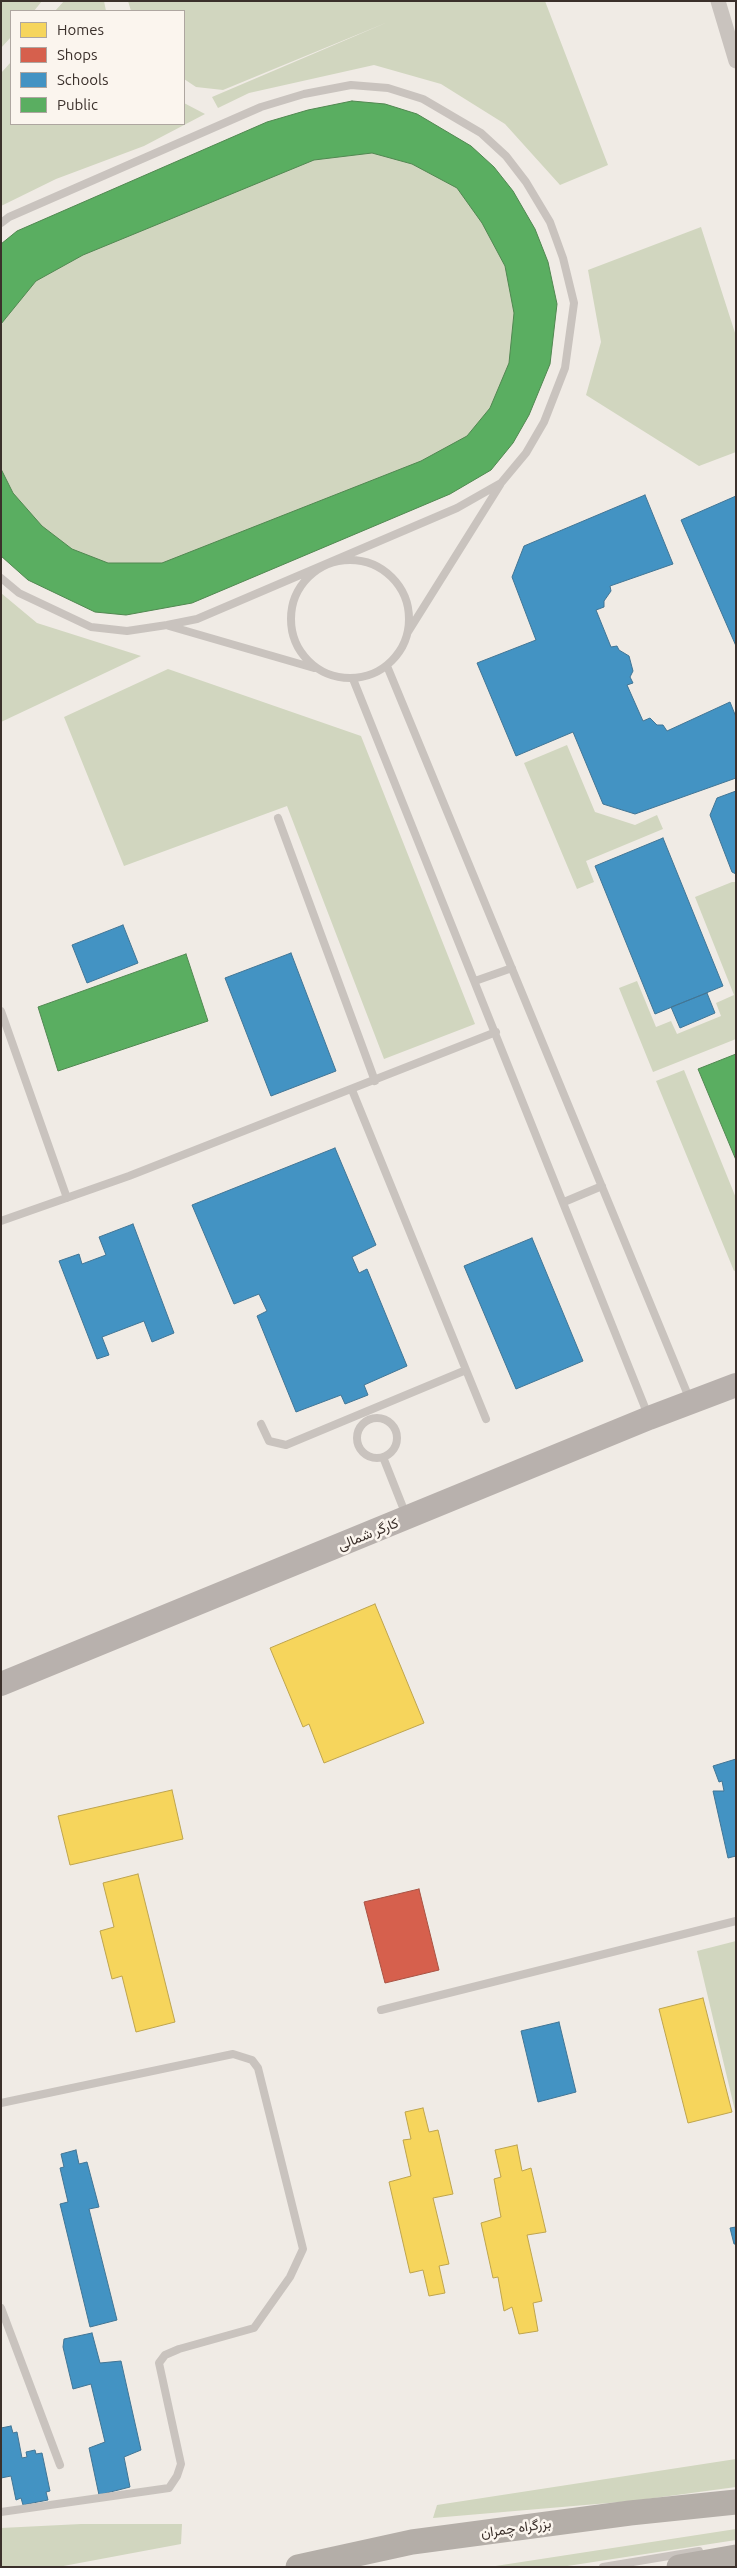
<!DOCTYPE html>
<meta charset="utf-8">
<style>
body{margin:0}
#map{position:relative;width:737px;height:2568px;overflow:hidden;background:#f0ebe5;font-family:Ubuntu,sans-serif}
canvas{display:block}
.frame{position:absolute;inset:0;border:2px solid #3b302b;pointer-events:none}
.legend{position:absolute;left:10px;top:10px;width:175px;height:115px;box-sizing:border-box;background:#fbf5ee;border:1px solid #aea6a0;margin:0;padding:6px 9px;list-style:none;font-size:15px;color:#3b302b}
.legend li{display:flex;align-items:center;gap:10px;height:25px}
.legend b{width:25px;border:1px solid #aea6a0}
</style>
<div id="map">
<canvas width="737" height="2568"></canvas>
<div class="frame"></div>
<ul class="legend">
<li><b style="height:14px;background:#f6d55c"></b>Homes</li>
<li><b style="height:14px;background:#d6604d"></b>Shops</li>
<li><b style="height:14px;background:#4393c3"></b>Schools</li>
<li><b style="height:14px;background:#5aae61"></b>Public</li>
</ul>
</div>
<script>
const context = document.querySelector('canvas').getContext('2d');
context.lineJoin = 'round';
function fillPath(path, color) { context.fillStyle = color; context.fill(path, 'evenodd'); }
const shape = rows => new Path2D(rows.map(r => 'M' + r).join(''));
function trace(path, color, width, dash) { context.strokeStyle = color; context.lineWidth = width; context.lineCap = dash ? 'butt' : 'round'; context.setLineDash(dash || []); context.stroke(path); }
function label(font, color, halo, rows, align = 'center') {
  context.font = font + ' Ubuntu,Vazirmatn,sans-serif'; context.lineWidth = 5; context.setLineDash([]); context.textBaseline = 'middle'; context.strokeStyle = halo; context.fillStyle = color; for (const [text, x, y, turn = 0] of rows) {
    context.save(); context.translate(x, y); context.rotate((+turn || 0) * Math.PI / 180); context.textAlign = isNaN(turn) ? turn : align; if (halo) context.strokeText(text, 0, 0); context.fillText(text, 0, 0); context.restore();
  }
}
fillPath(shape([
 [1,1,42,1,34,11,11,11,11,37,1,48],
 [64,1,104,1,106,11,55,11],
 [128,1,545,1,608,165,560,185,505,124,441,84,374,65,249,93,218,108,212,97,388,22,223,90,196,87,184,79,184,11,131,11],
 [11,62,11,124,184,124,184,103,205,114,144,146,56,179,1,206,1,73],
 [352,101,385,104,417,114,471,146,494,167,513,191,535,229,548,262,557,304,550,364,529,415,513,443,491,470,450,494,192,603,126,615,95,612,28,580,1,556,1,244,17,231,267,122,308,110],
 [701,227,736,336,736,452,699,466,586,395,601,342,588,270],
 [1,593,37,623,141,656,1,722],
 [168,669,361,736,475,1024,384,1059,287,806,124,866,64,717],
 [567,745,595,812,635,825,657,815,663,829,586,861,594,882,577,889,524,763],
 [732,882,736,882,736,1039,653,1072,619,988,637,981,656,1027,671,1021,677,1034,721,1016,716,1003,734,995,695,897],
 [684,1070,736,1198,736,1270,734,1271,656,1081],
 [736,1941,736,2115,697,1951],
 [736,2459,736,2487,632,2501,433,2518,437,2505],
 [81,2524,182,2524,181,2544,58,2567,1,2567,1,2528],
 [736,2529,736,2540,561,2567,489,2567]
]), '#d1d6bf');
const homes = shape([
 [375,1604,424,1723,324,1763,309,1724,303,1727,270,1648,375,1604],
 [172,1790,183,1839,70,1865,58,1816,172,1790],
 [138,1874,175,2022,136,2032,122,1976,112,1979,100,1931,114,1927,103,1883,138,1874],
 [703,1998,732,2112,688,2123,659,2009,703,1998],
 [423,2108,429,2132,438,2130,453,2194,433,2198,449,2264,439,2266,445,2293,429,2296,423,2270,410,2273,389,2182,411,2176,403,2140,411,2139,405,2112,423,2108],
 [517,2145,522,2171,531,2168,546,2232,527,2235,542,2301,533,2303,538,2331,519,2334,512,2307,504,2311,498,2277,493,2278,481,2223,501,2217,494,2179,501,2177,495,2150,517,2145]
]);
fillPath(homes, '#f6d55c');
trace(homes, '#bea44d', 1);
const shops = shape([
 [419,1889,439,1970,385,1983,364,1902,419,1889]
]);
fillPath(shops, '#d6604d');
trace(shops, '#a85243', 1);
const schools = shape([
 [645,495,673,564,610,586,611,591,604,601,604,607,596,610,611,647,617,646,619,650,629,656,633,671,630,677,633,683,627,685,643,721,650,718,657,725,663,725,667,731,730,702,736,717,736,778,635,814,603,804,573,732,516,756,477,663,536,640,512,577,524,546,645,495],
 [736,496,736,646,681,520,736,496],
 [736,791,736,874,732,872,710,815,717,798,736,791],
 [663,838,723,986,655,1014,595,866,663,838],
 [123,925,138,963,87,983,72,945,123,925],
 [291,953,336,1071,271,1096,225,978,291,953],
 [707,993,715,1013,680,1028,671,1007,707,993],
 [335,1148,376,1245,352,1257,359,1273,367,1269,407,1366,364,1385,368,1395,345,1404,341,1395,296,1412,257,1316,267,1311,259,1294,234,1304,192,1205,335,1148],
 [133,1224,174,1333,152,1342,144,1321,102,1337,109,1355,97,1359,59,1261,79,1254,82,1264,106,1255,99,1237,133,1224],
 [532,1238,583,1361,516,1389,464,1266,532,1238],
 [736,1759,736,1856,728,1858,713,1791,724,1791,722,1781,719,1782,713,1766,736,1759],
 [559,2022,576,2092,538,2102,521,2031,559,2022],
 [76,2150,79,2164,87,2162,99,2207,89,2209,117,2320,90,2327,60,2204,68,2202,60,2168,64,2167,61,2154,76,2150],
 [736,2227,736,2244,734,2244,730,2228,736,2227],
 [92,2333,100,2363,121,2361,141,2450,124,2457,130,2487,99,2495,89,2448,105,2442,91,2384,73,2389,63,2347,64,2339,92,2333],
 [11,2426,13,2433,17,2432,22,2458,27,2457,26,2452,35,2450,36,2454,42,2453,50,2491,46,2492,48,2500,23,2505,21,2498,16,2500,11,2476,1,2478,1,2428,11,2426]
]);
fillPath(schools, '#4393c3');
trace(schools, '#417595', 1);
const public = shape([
 [352,101,385,104,417,114,471,146,494,167,513,191,535,229,548,262,557,304,550,364,529,415,513,443,491,470,450,494,192,603,126,615,95,612,28,580,1,556,1,469,13,493,42,526,72,549,108,563,162,563,421,461,467,436,490,408,509,363,514,313,505,266,482,223,457,188,412,164,372,153,314,160,83,255,36,281,1,324,1,244,17,231,267,122,308,110,352,101],
 [186,954,208,1021,58,1071,38,1007,186,954],
 [736,1054,736,1160,698,1069,736,1054]
]);
fillPath(public, '#5aae61');
trace(public, '#518851', 1);
trace(shape([
 [1,223,9,217,261,107,304,94,351,85,388,88,423,99,481,133,506,156,526,182,550,222,563,258,574,303,565,368,544,422,526,453,501,483,457,508,197,619,167,625,127,631,91,627,19,593,1,578],
 '291 619a59 59 0 1 1 118 0a59 59 0 1 1-118 0Z',
 [169,626,314,668],
 [408,632,500,485],
 [387,666,690,1400],
 [353,679,648,1415],
 [278,818,375,1081],
 [475,981,512,968],
 [1,1011,67,1198],
 [352,1090,486,1419],
 [564,1202,602,1186],
 [1,1221,129,1176,496,1032],
 '357 1438a20 20 0 1 1 40 0a20 20 0 1 1-40 0Z',
 [261,1424,269,1441,286,1445,466,1370],
 [383,1457,406,1515],
 [381,2010,736,1921],
 [1,2103,233,2054,252,2060,258,2068,303,2249,290,2277,254,2328,179,2349,165,2355,159,2363,181,2464,177,2476,169,2488,1,2512],
 [1,2308,60,2465],
 [603,2567,699,2551]
]), '#c9c3be', 8);
trace(shape([
 [718,1,736,61]
]), '#c9c3be', 15);
trace(shape([
 [1,1684,649,1418,736,1385]
]), '#b8b1ad', 24);
trace(shape([
 [298,2567,412,2542,630,2513,736,2502],
 [679,2567,736,2557]
]), '#b4aea8', 25);
label('14px', '#3b302b', '#fbf5ee', [
 ["کارگر شمالی",368,1534,-22],
 ["بزرگراه چمران",516,2528,-8]
]);
</script>
